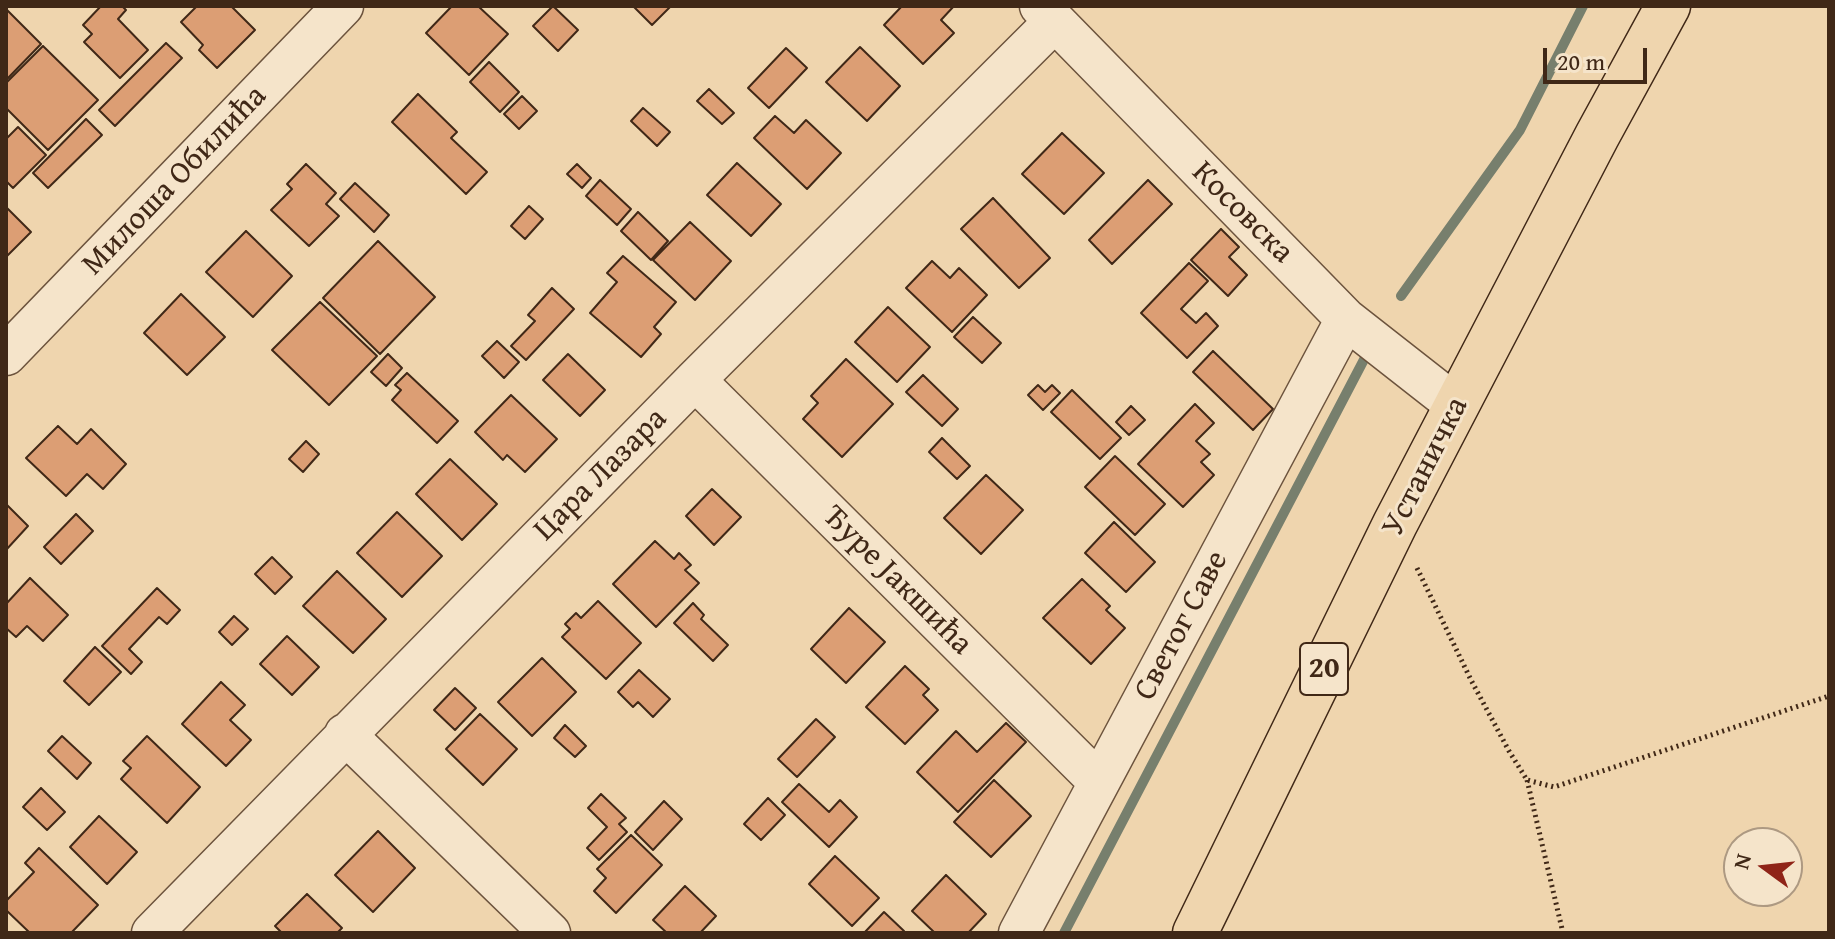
<!DOCTYPE html>
<meta charset="utf-8">
<style>
body{margin:0}
#map{position:relative;width:1835px;height:939px;overflow:hidden;background:#efd5ae;font-family:"Gentium Book Plus",serif}
canvas{display:block}
.frame{position:absolute;inset:0;border:8px solid #402817;pointer-events:none}
.north{position:absolute;left:1723px;top:827px;width:80px;height:80px;box-sizing:border-box;background:#f5e4ca;border:2px solid #ad9982;border-radius:50%;rotate:285deg;font-size:22px;font-weight:700;line-height:32px;text-align:center;color:#402817}
.north::after{content:'';display:block;margin:auto;width:28px;height:36px;background:#8f2418;clip-path:polygon(50% 0,100% 100%,50% 72%,0 100%)}
.scale{position:absolute;left:1543px;top:48px;width:104px;height:36px;box-sizing:border-box;border:4px solid #402817;border-top:0;padding-left:10px;font-size:24px;line-height:28px;white-space:nowrap;color:#402817;-webkit-text-stroke:6px #f5e4ca;paint-order:stroke}
</style>
<div id="map">
<canvas width="1835" height="939"></canvas>
<div class="frame"></div>
<div class="north">N</div>
<div class="scale">20 m</div>
</div>
<script>
const context = document.querySelector('canvas').getContext('2d');
context.lineJoin = 'round';
const shape = rows => new Path2D(rows.map(r => 'M' + r).join(''));
function trace(path, color, width, dash) { context.strokeStyle = color; context.lineWidth = width; context.lineCap = dash ? 'butt' : 'round'; context.setLineDash(dash || []); context.stroke(path); }
function fillPath(path, color) { context.fillStyle = color; context.fill(path, 'evenodd'); }
function label(font, color, halo, rows, align = 'center') {
  context.font = font + ' "Gentium Book Plus",serif'; context.lineWidth = 6; context.setLineDash([]); context.textBaseline = 'middle'; context.strokeStyle = halo; context.fillStyle = color; for (const [text, x, y, turn = 0] of rows) {
    context.save(); context.translate(x, y); context.rotate((+turn || 0) * Math.PI / 180); context.textAlign = isNaN(turn) ? turn : align; if (halo) context.strokeText(text, 0, 0); context.fillText(text, 0, 0); context.restore();
  }
}
trace(shape([
 [1401,296,1520,130,1583,6],
 [1064,933,1369,350]
]), '#777f6d', 10);
const building = shape([
 [101,6,122,6,126,10,118,19,148,50,120,78,84,42,92,34,83,25,101,6],
 [197,6,231,6,255,30,217,68,199,50,203,45,181,22,197,6],
 [452,6,478,6,508,34,469,75,426,33,452,6],
 [553,6,578,30,558,51,533,26,553,6],
 [633,6,671,6,652,25,633,6],
 [902,6,954,6,941,20,954,33,923,64,884,25,902,6],
 [6,9,41,44,8,78,6,76,6,9],
 [166,43,182,58,115,126,99,110,166,43],
 [43,46,98,100,48,150,6,108,6,83,43,46],
 [860,47,900,86,867,121,826,82,860,47],
 [786,48,807,68,769,108,748,88,786,48],
 [489,62,519,92,500,112,470,82,489,62],
 [709,89,734,113,722,124,697,101,709,89],
 [418,94,457,132,451,138,487,172,466,194,392,122,418,94],
 [522,96,537,111,519,129,504,114,522,96],
 [643,108,670,132,657,146,631,121,643,108],
 [775,116,794,133,806,120,841,153,807,189,754,138,775,116],
 [86,119,102,135,48,188,33,173,86,119],
 [18,127,46,155,13,188,6,181,6,139,18,127],
 [1062,133,1104,173,1064,214,1022,174,1062,133],
 [737,163,781,204,751,236,707,195,737,163],
 [306,164,336,193,326,204,339,216,309,246,271,210,292,189,287,184,306,164],
 [577,164,591,178,582,188,567,174,577,164],
 [600,180,631,209,617,225,586,196,600,180],
 [1148,180,1172,204,1112,264,1089,240,1148,180],
 [355,183,389,215,374,232,340,199,355,183],
 [993,198,1050,258,1019,288,961,229,993,198],
 [529,206,543,219,525,239,511,226,529,206],
 [6,207,31,232,6,257,6,207],
 [638,212,668,241,651,260,621,231,638,212],
 [690,222,731,261,695,300,653,260,690,222],
 [1221,229,1239,247,1229,257,1247,275,1228,296,1191,260,1221,229],
 [246,231,292,276,253,317,206,272,246,231],
 [378,241,435,297,380,354,323,298,378,241],
 [623,256,676,302,654,327,661,334,641,357,590,313,617,282,607,273,623,256],
 [932,261,950,278,959,268,987,295,952,332,906,288,932,261],
 [1189,263,1208,281,1181,309,1196,323,1206,313,1218,326,1187,358,1141,313,1189,263],
 [552,288,574,309,526,360,511,346,535,321,528,315,552,288],
 [181,294,225,337,187,375,144,333,181,294],
 [320,302,377,356,329,405,272,350,320,302],
 [888,307,930,347,897,382,855,342,888,307],
 [973,317,1001,343,982,363,954,337,973,317],
 [497,341,519,362,504,378,482,356,497,341],
 [1213,351,1273,409,1253,430,1193,372,1213,351],
 [388,354,402,368,386,386,371,372,388,354],
 [568,354,605,390,580,416,543,380,568,354],
 [846,359,893,404,842,457,803,419,818,403,811,396,846,359],
 [407,373,458,421,437,443,392,400,401,390,395,385,407,373],
 [923,375,958,409,942,426,906,392,923,375],
 [1038,385,1045,392,1052,385,1060,393,1043,410,1028,395,1038,385],
 [1072,390,1121,438,1100,459,1051,412,1072,390],
 [511,395,557,439,525,472,507,455,503,460,475,432,511,395],
 [1195,404,1214,423,1196,441,1210,454,1201,462,1214,475,1183,507,1138,464,1195,404],
 [1131,406,1145,420,1129,435,1116,422,1131,406],
 [58,426,77,444,91,429,126,464,103,489,87,474,66,496,26,458,58,426],
 [942,438,970,466,957,479,929,452,942,438],
 [306,441,319,454,303,472,289,459,306,441],
 [1115,456,1165,504,1135,535,1085,487,1115,456],
 [450,459,497,504,462,540,416,494,450,459],
 [986,475,1023,510,981,554,944,518,986,475],
 [712,489,741,517,714,545,686,516,712,489],
 [6,504,28,526,6,550,6,504],
 [397,512,442,556,402,597,357,553,397,512],
 [76,514,93,531,61,564,44,547,76,514],
 [1114,522,1155,562,1126,592,1085,553,1114,522],
 [655,541,674,559,679,553,691,565,685,570,699,583,656,627,613,584,655,541],
 [272,557,292,577,275,594,255,574,272,557],
 [337,571,386,619,353,653,303,606,337,571],
 [30,578,68,615,43,641,27,626,16,637,6,628,6,604,30,578],
 [1082,579,1110,606,1106,610,1125,628,1091,664,1043,618,1082,579],
 [157,588,180,610,167,624,159,617,129,649,142,662,131,674,102,646,157,588],
 [598,601,641,643,606,679,562,637,570,629,565,624,576,613,581,618,598,601],
 [693,603,704,615,701,619,728,645,713,661,674,623,693,603],
 [849,608,885,642,846,683,811,649,849,608],
 [234,616,248,629,232,645,219,632,234,616],
 [287,636,319,667,292,695,260,664,287,636],
 [95,647,121,672,89,705,64,681,95,647],
 [542,658,576,692,532,736,498,702,542,658],
 [905,666,929,689,923,695,938,710,905,744,866,707,905,666],
 [639,670,670,699,653,717,638,702,633,707,618,692,639,670],
 [221,682,245,705,230,720,251,740,226,766,182,724,221,682],
 [455,688,476,708,455,730,434,710,455,688],
 [480,714,517,749,483,785,446,749,480,714],
 [816,719,835,737,797,777,778,759,816,719],
 [1006,723,1026,742,958,812,917,772,956,731,977,752,1006,723],
 [565,725,586,746,575,757,554,738,565,725],
 [62,736,91,763,77,779,48,751,62,736],
 [147,736,200,787,167,823,121,779,131,768,123,761,147,736],
 [994,780,1031,816,991,857,954,822,994,780],
 [799,784,829,812,840,800,857,817,829,847,782,802,799,784],
 [41,788,65,812,47,830,23,807,41,788],
 [601,794,626,818,619,824,627,832,599,860,587,848,607,827,588,808,601,794],
 [768,798,785,815,761,840,744,824,768,798],
 [664,801,682,819,653,850,635,832,664,801],
 [99,816,137,852,107,884,70,847,99,816],
 [378,831,415,868,373,912,335,875,378,831],
 [631,835,662,865,616,913,594,891,606,878,597,869,631,835],
 [39,848,98,905,71,933,30,933,6,910,6,901,34,872,25,863,39,848],
 [835,856,879,898,852,926,809,884,835,856],
 [946,875,986,914,968,933,935,933,912,911,946,875],
 [685,886,716,916,700,933,667,933,653,920,685,886],
 [307,894,342,928,337,933,282,933,275,926,307,894],
 [884,912,904,931,903,933,864,933,884,912]
]);
fillPath(building, '#dc9e74');
trace(building, '#402817', 2);
const street = shape([
 [1040,6,1346,319,1457,406],
 [6,355,343,6],
 [695,380,1099,782],
 [345,734,550,933],
 [152,933,695,380,1054,22],
 [1019,933,1346,319]
]);
const primary = shape([
 [1195,933,1395,524,1597,136,1668,6]
]);
trace(street, '#6c533d', 43);
trace(primary, '#402817', 47);
trace(shape([
 [1417,568,1471,680,1509,751,1527,780,1554,787,1829,696],
 [1527,780,1563,933]
]), '#402817', 5, [2, 4]);
trace(street, '#f5e4ca', 40);
trace(primary, '#efd5ae', 44);
for (const [x, y, w] of [
 [1324,669,48]
]) { const box = new Path2D(); box.roundRect(x - w / 2, y - 26, w, 52, 6); context.fillStyle = '#f5e4ca'; context.fill(box); trace(box, '#402817', 2); }
label('bold 30px', '#402817', null, [
 ["20",1324,669]
]);
label('32px', '#402817', '#f5e4ca', [
 ["Милоша Обилића",175,181,-46],
 ["Косовска",1242,213,45],
 ["Устаничка",1426,467,-63],
 ["Цара Лазара",601,475,-45],
 ["Ђуре Јакшића",897,581,45],
 ["Светог Саве",1182,626,-62]
]);
</script>
